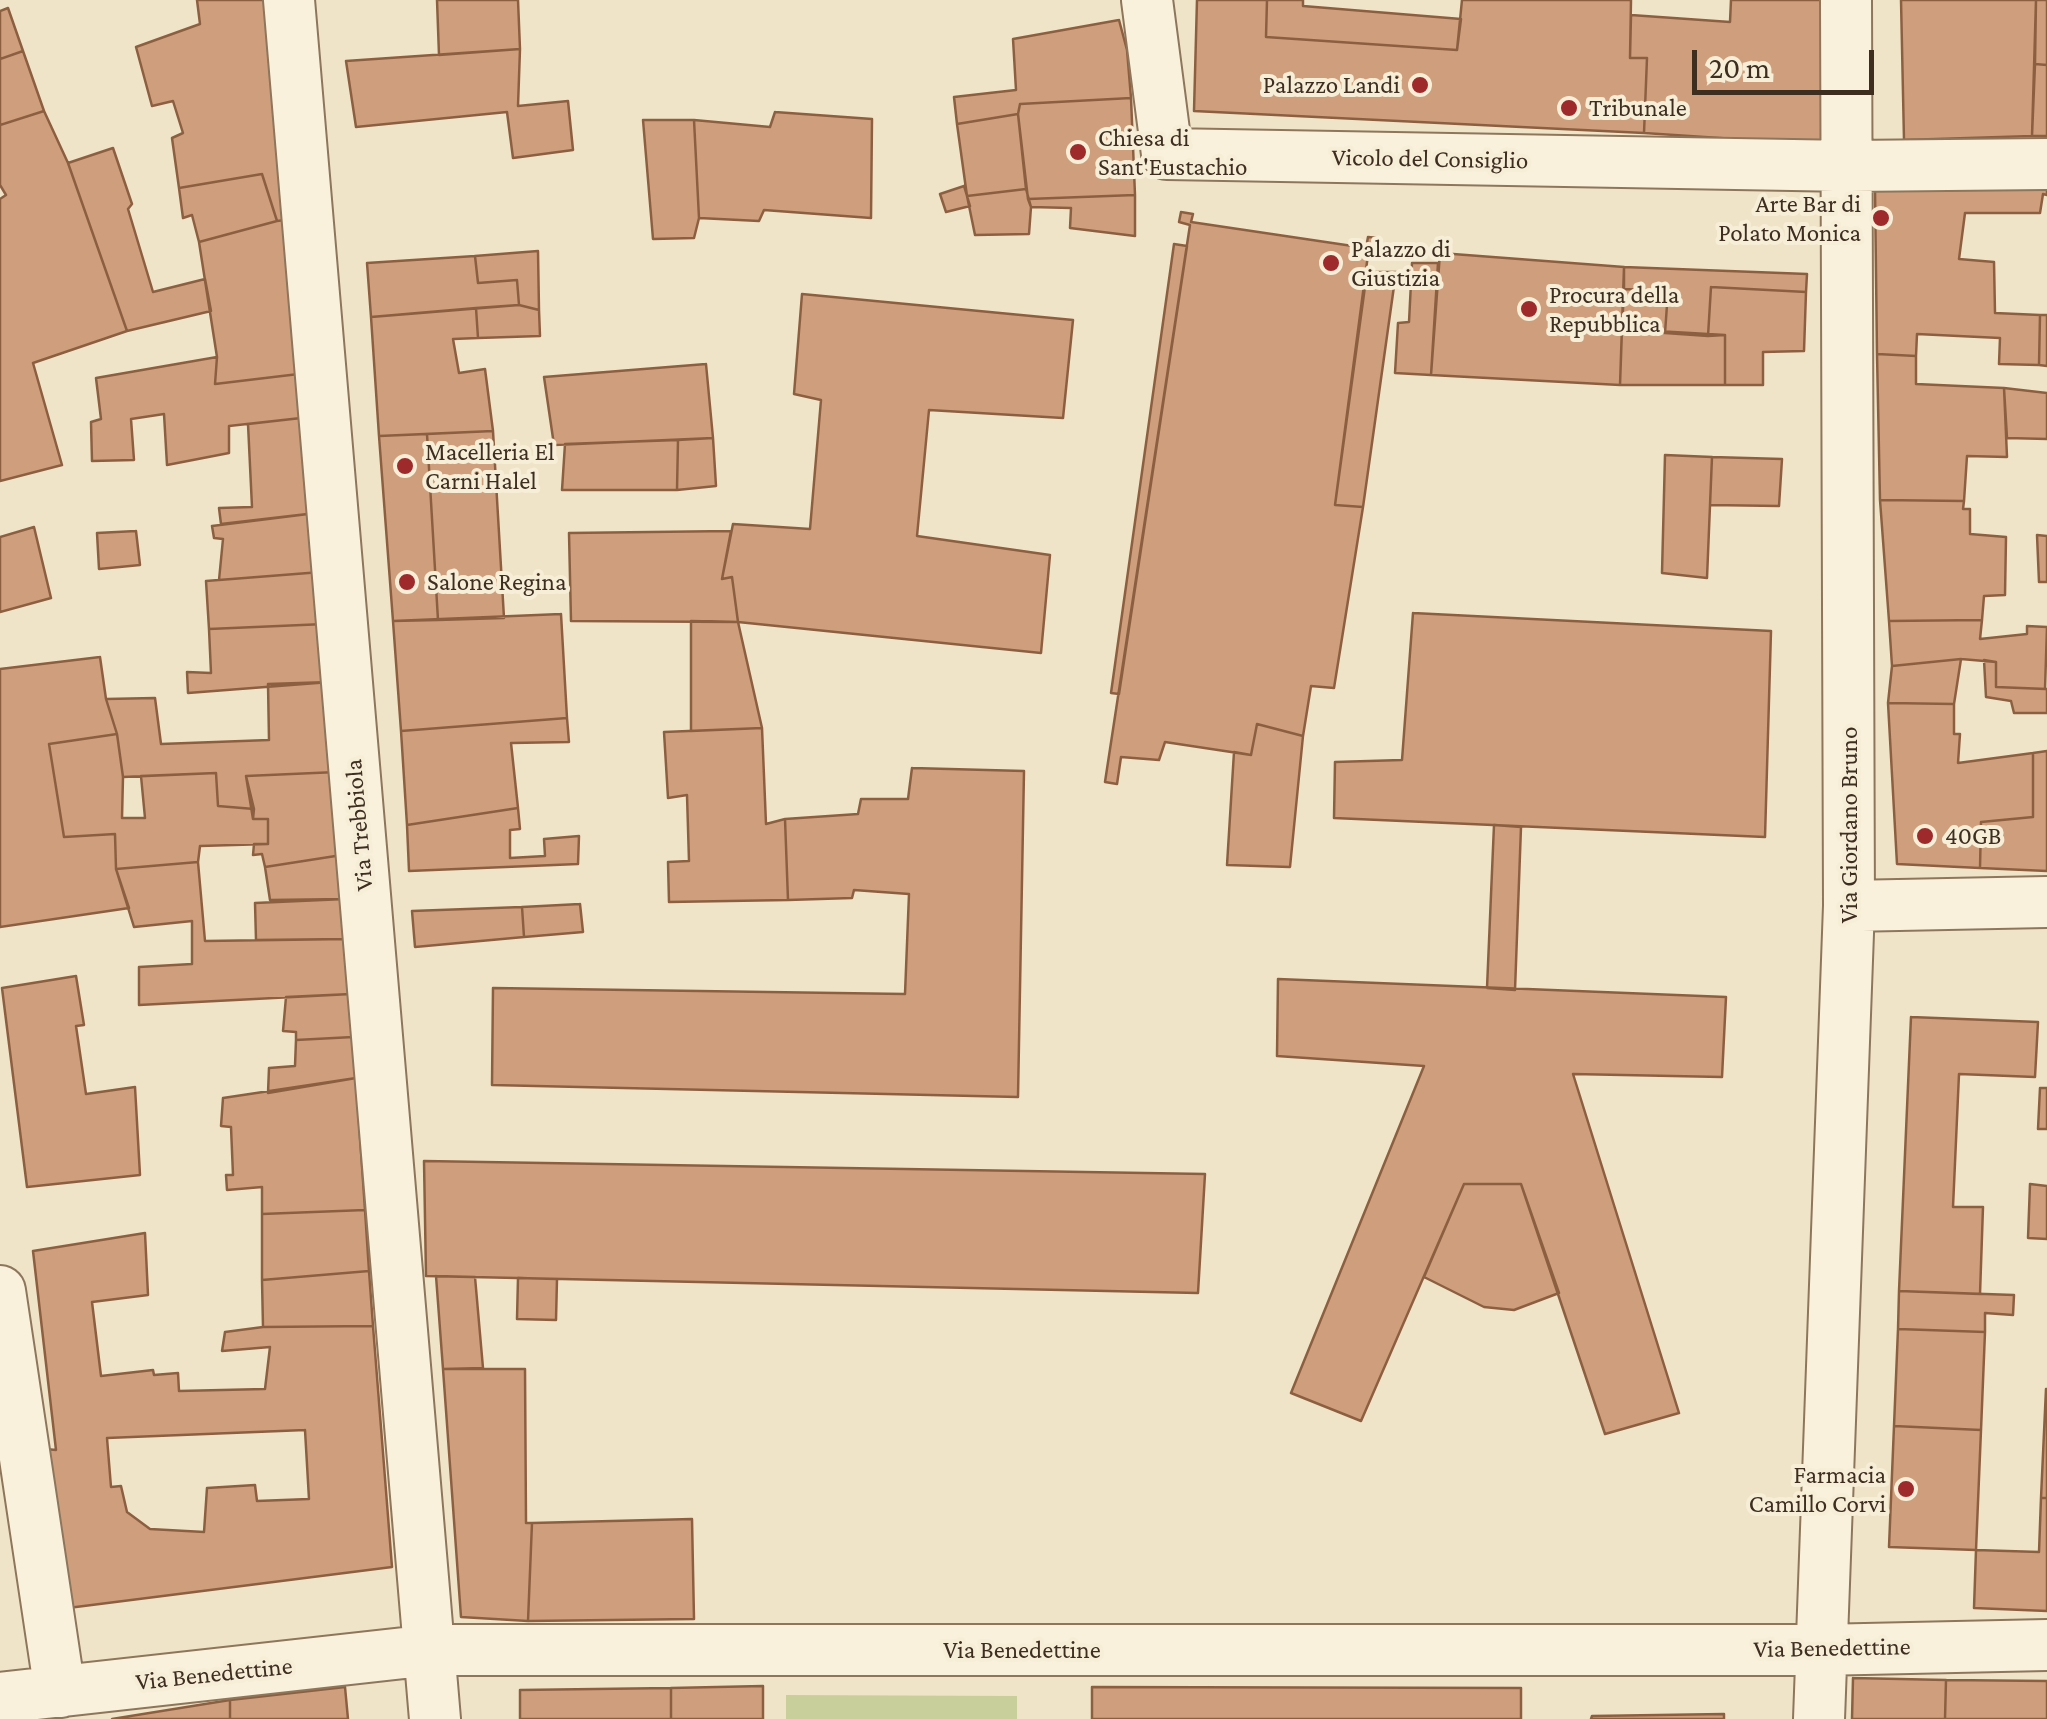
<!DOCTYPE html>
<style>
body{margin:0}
#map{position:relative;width:2047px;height:1719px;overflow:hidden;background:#f0e4c8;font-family:"Crimson Pro",serif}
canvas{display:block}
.scale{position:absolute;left:1692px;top:50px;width:182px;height:45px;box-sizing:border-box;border:5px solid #3d2e20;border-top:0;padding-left:12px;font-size:30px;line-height:35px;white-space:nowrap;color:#3d2e20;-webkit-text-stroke:8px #f7eed8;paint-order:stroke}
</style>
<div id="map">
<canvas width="2047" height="1719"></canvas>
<div class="scale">20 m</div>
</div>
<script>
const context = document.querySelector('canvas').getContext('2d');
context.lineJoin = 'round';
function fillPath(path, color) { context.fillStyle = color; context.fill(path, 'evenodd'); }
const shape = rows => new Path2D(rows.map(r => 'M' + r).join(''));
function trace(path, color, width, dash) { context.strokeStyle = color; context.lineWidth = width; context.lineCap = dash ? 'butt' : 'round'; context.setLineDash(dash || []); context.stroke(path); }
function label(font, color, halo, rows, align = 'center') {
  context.font = font + ' "Crimson Pro",serif'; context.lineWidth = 8; context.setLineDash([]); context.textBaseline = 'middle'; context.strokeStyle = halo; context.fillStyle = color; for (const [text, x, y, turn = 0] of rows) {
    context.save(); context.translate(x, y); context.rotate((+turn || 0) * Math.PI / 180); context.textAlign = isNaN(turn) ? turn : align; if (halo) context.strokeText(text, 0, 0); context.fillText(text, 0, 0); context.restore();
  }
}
fillPath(shape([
 [786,1695,1017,1696,1017,1719,786,1719]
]), '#c9cf9b');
const building = shape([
 [197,0,273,0,293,219,277,221,262,174,179,188,172,138,183,133,173,101,152,106,136,47,200,24,197,0],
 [437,0,518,0,520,49,439,55,437,0],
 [1197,0,1267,0,1266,37,1457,50,1462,0,1631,0,1630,58,1647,58,1644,133,1194,111,1197,0],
 [1267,0,1303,0,1303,6,1461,19,1457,50,1266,37,1267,0],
 [1731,0,1824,0,1826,145,1644,133,1647,58,1630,58,1631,15,1730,22,1731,0],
 [1901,0,2036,0,2032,136,1904,140,1901,0],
 [2036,0,2047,0,2047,65,2035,64,2036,0],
 [8,8,23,51,0,59,0,11,8,8],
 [1119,20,1127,50,1131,98,1020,104,1018,114,957,124,954,97,1016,90,1013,39,1119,20],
 [520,49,518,106,568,101,573,150,513,158,507,112,356,127,346,61,520,49],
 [23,51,44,111,0,125,0,59,23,51],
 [2035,64,2047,65,2047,136,2032,136,2035,64],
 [1131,98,1135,195,1028,199,1018,114,1020,104,1131,98],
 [44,111,68,163,127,331,33,363,62,465,0,481,0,199,6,195,0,185,0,125,44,111],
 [775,112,872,119,871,218,764,210,759,221,699,218,694,120,770,127,775,112],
 [1018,114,1026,189,967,196,957,124,1018,114],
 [643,120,694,120,699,218,694,238,653,239,643,120],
 [113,148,132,204,128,209,153,292,205,279,211,311,127,331,68,163,113,148],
 [262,174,277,221,199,242,192,215,183,218,179,188,262,174],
 [2047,179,2047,195,2043,194,2040,213,1965,213,1959,259,1994,262,1995,313,2040,315,2039,365,1999,364,2000,338,1917,334,1916,356,1877,354,1875,189,2047,179],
 [964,186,970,206,946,212,940,194,964,186],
 [1026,189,1031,207,1029,234,975,235,967,196,1026,189],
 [1135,195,1135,236,1070,228,1071,208,1031,207,1028,199,1135,195],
 [1181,212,1193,214,1191,222,1366,248,1368,237,1379,238,1377,248,1369,247,1335,505,1363,507,1334,688,1311,686,1303,736,1257,724,1251,755,1165,742,1159,760,1121,757,1117,784,1105,782,1190,225,1179,222,1181,212],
 [293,219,307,373,215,384,217,357,199,242,277,221,293,219],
 [1174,244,1187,246,1119,694,1111,693,1174,244],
 [538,251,539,310,519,305,517,280,478,283,475,256,538,251],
 [1440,253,1624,267,1620,385,1431,375,1440,253],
 [475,256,478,283,517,280,519,305,371,317,367,263,475,256],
 [1412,263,1438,263,1431,375,1395,373,1398,323,1409,322,1412,263],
 [1624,267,1807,274,1806,292,1711,287,1708,336,1665,333,1668,291,1624,289,1624,267],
 [1367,272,1396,272,1363,507,1335,505,1367,272],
 [1711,287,1806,292,1804,351,1763,352,1763,385,1725,385,1725,335,1708,336,1711,287],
 [1624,289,1668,291,1665,333,1622,329,1624,289],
 [802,294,1073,320,1063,418,929,410,917,536,1050,555,1041,653,738,622,732,577,722,579,733,524,810,529,821,400,794,394,802,294],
 [519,305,539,310,540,336,478,338,476,308,519,305],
 [476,308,478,338,453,339,459,373,485,369,493,431,379,436,371,317,476,308],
 [2040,315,2047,315,2047,366,2039,365,2040,315],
 [1622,329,1725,335,1725,385,1620,385,1622,329],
 [1877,354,1916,356,1916,384,2004,388,2007,457,1967,456,1964,501,1880,500,1877,354],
 [217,357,215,384,307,373,310,417,229,426,229,453,167,465,164,414,131,419,134,460,92,461,91,422,101,419,96,378,217,357],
 [706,364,713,438,554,445,544,377,706,364],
 [2004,388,2047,393,2047,439,2007,438,2004,388],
 [310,417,316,513,221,524,219,508,252,507,248,424,310,417],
 [493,431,504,618,438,620,427,434,493,431],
 [427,434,438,620,393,621,379,436,427,434],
 [713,438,716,486,677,490,678,440,713,438],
 [678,440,677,490,562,490,565,444,678,440],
 [1665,455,1712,457,1707,578,1662,573,1665,455],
 [1712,457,1782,459,1779,506,1710,505,1712,457],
 [1880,500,1964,501,1963,509,1970,509,1970,534,2006,537,2005,595,1984,596,1982,620,1889,621,1880,500],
 [316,513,321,572,219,580,223,539,214,538,212,526,316,513],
 [34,527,51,598,0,612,0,537,34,527],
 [136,531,140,565,99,569,97,533,136,531],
 [731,531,722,579,732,577,738,622,571,621,569,533,731,531],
 [2037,535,2047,536,2047,582,2039,582,2037,535],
 [321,572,325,624,209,629,206,581,321,572],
 [1413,613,1771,631,1765,837,1334,818,1335,762,1402,760,1413,613],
 [561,614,567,718,401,731,393,621,561,614],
 [1982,620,1980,639,2027,634,2027,626,2047,627,2045,689,1996,687,1996,662,1961,659,1892,666,1889,621,1982,620],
 [691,621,738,622,762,728,691,731,691,621],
 [325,624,330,682,188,693,187,672,211,673,209,629,325,624],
 [100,657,106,699,117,734,49,744,64,837,115,834,116,869,129,908,0,927,0,669,100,657],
 [1961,659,1954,704,1888,703,1892,666,1961,659],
 [1984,660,1996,662,1996,687,2047,689,2047,713,2014,713,2011,701,1986,697,1984,660],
 [330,682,337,772,246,776,254,809,218,806,216,773,123,777,117,734,106,699,155,698,161,744,269,740,268,684,330,682],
 [1888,703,1954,704,1954,734,1960,734,1958,763,2033,753,2033,817,1981,822,1980,868,1897,864,1888,703],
 [567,718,569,742,511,743,518,808,407,825,401,731,567,718],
 [1257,724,1303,736,1290,867,1227,865,1234,752,1251,755,1257,724],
 [762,728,766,824,785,819,788,900,669,902,668,862,689,861,687,795,668,798,664,732,762,728],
 [117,734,123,777,122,818,145,818,141,776,216,773,218,806,254,809,253,819,268,819,268,844,200,846,198,862,116,869,115,834,64,837,49,744,117,734],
 [2047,751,2047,871,1980,868,1981,822,2033,817,2033,753,2047,751],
 [912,768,1024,771,1018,1097,492,1085,493,988,905,994,909,894,854,890,852,898,788,900,785,819,858,814,861,799,908,799,912,768],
 [337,772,342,855,265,867,262,854,253,855,254,844,268,844,268,819,253,819,246,776,337,772],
 [518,808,520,829,510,830,510,858,545,856,544,839,579,836,578,864,409,871,407,825,518,808],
 [1494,825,1521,827,1515,990,1487,988,1494,825],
 [342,855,345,899,270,900,265,867,342,855],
 [198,862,205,941,347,939,351,994,139,1005,139,967,192,964,192,921,134,927,116,869,198,862],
 [345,899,347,939,256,940,255,903,345,899],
 [580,904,583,932,524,937,522,907,580,904],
 [522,907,524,937,415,947,412,911,522,907],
 [76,976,84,1025,76,1026,86,1094,135,1087,140,1175,27,1187,2,988,76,976],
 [1278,979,1726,997,1722,1077,1573,1074,1679,1413,1605,1434,1521,1184,1464,1184,1361,1421,1291,1393,1424,1066,1277,1056,1278,979],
 [351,994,353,1037,296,1040,296,1032,283,1031,286,997,351,994],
 [1911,1017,2038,1022,2035,1077,1959,1074,1953,1207,1983,1207,1980,1294,1899,1291,1911,1017],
 [353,1037,356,1078,268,1093,269,1068,295,1066,296,1040,353,1037],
 [356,1078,365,1210,262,1214,262,1187,227,1190,226,1175,233,1175,231,1127,221,1126,223,1098,356,1078],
 [2040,1088,2047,1088,2047,1129,2038,1129,2040,1088],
 [424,1161,1205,1174,1198,1293,426,1276,424,1161],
 [1464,1184,1521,1184,1559,1293,1514,1310,1484,1307,1424,1277,1464,1184],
 [2030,1184,2047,1186,2047,1239,2028,1238,2030,1184],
 [365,1210,369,1271,262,1280,262,1214,365,1210],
 [145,1233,148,1295,92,1302,101,1376,153,1370,154,1375,178,1373,179,1391,265,1389,270,1347,222,1351,225,1332,263,1327,373,1326,392,1567,68,1608,46,1449,56,1450,33,1251,145,1233],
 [305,1430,309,1499,257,1501,255,1485,207,1488,204,1532,150,1529,127,1512,121,1486,111,1487,107,1438,305,1430],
 [369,1271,373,1326,263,1327,262,1280,369,1271],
 [436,1276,475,1277,483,1368,443,1369,436,1276],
 [518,1278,557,1279,556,1320,517,1319,518,1278],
 [1899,1291,2014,1295,2013,1315,1985,1313,1985,1332,1898,1329,1899,1291],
 [1898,1329,1985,1332,1981,1430,1894,1426,1898,1329],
 [443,1369,525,1369,526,1523,532,1523,528,1621,461,1617,443,1369],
 [2046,1389,2047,1389,2047,1498,2041,1498,2046,1389],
 [1894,1426,1981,1430,1976,1550,1889,1547,1894,1426],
 [2041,1498,2047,1498,2047,1611,1974,1608,1976,1550,2039,1552,2041,1498],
 [692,1519,694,1619,528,1621,532,1523,692,1519],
 [1853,1678,1946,1680,1945,1719,1852,1719,1853,1678],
 [1946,1680,2047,1681,2047,1719,1945,1719,1946,1680],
 [763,1686,763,1719,671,1719,671,1688,763,1686],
 [345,1687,348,1719,230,1719,230,1700,345,1687],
 [1092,1687,1521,1688,1521,1719,1092,1719,1092,1687],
 [671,1688,671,1719,520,1719,520,1690,671,1688],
 [230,1700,230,1719,112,1719,230,1700],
 [1724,1714,1724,1719,1591,1719,1592,1716,1724,1714]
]);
fillPath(building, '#cf9f7d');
trace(building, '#8d5f41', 2.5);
const street = shape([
 [289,0,435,1719],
 [1147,0,1167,154,1849,166,2047,164],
 [1849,906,2047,902],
 [0,1291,60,1692],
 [0,1698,431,1650,1819,1650,2047,1645],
 [1819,1719,1849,906,1846,0]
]);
trace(street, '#8d765c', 54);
trace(street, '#faf1dc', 50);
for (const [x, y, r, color] of [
 [1420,85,10,"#9e2a2b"],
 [1569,108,10,"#9e2a2b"],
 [1078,152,10,"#9e2a2b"],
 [1881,218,10,"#9e2a2b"],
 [1331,263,10,"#9e2a2b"],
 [1529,309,10,"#9e2a2b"],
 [405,466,10,"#9e2a2b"],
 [407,582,10,"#9e2a2b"],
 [1925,836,10,"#9e2a2b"],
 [1906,1489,10,"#9e2a2b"]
]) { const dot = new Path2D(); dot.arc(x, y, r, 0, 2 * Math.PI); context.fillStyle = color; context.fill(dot); trace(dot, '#f7eed8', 4); }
label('25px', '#3d2e20', '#f7eed8', [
 ["Palazzo Landi",1400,85,"right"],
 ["Tribunale",1589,108],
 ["Chiesa di",1098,138],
 ["Sant'Eustachio",1098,167],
 ["Arte Bar di",1861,204,"right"],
 ["Polato Monica",1861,233,"right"],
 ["Palazzo di",1351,249],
 ["Giustizia",1351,278],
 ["Procura della",1549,295],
 ["Repubblica",1549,324],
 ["Macelleria El",425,452],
 ["Carni Halel",425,481],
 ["Salone Regina",427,582],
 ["40GB",1945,836],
 ["Farmacia",1886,1475,"right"],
 ["Camillo Corvi",1886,1504,"right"]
], 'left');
label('25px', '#3d2e20', '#f7eed8', [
 ["Vicolo del Consiglio",1430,159,1],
 ["Via Trebbiola",359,825,-95],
 ["Via Giordano Bruno",1849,825,-90],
 ["Via Benedettine",1832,1648,-1],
 ["Via Benedettine",1022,1650],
 ["Via Benedettine",214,1674,-6]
]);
</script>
